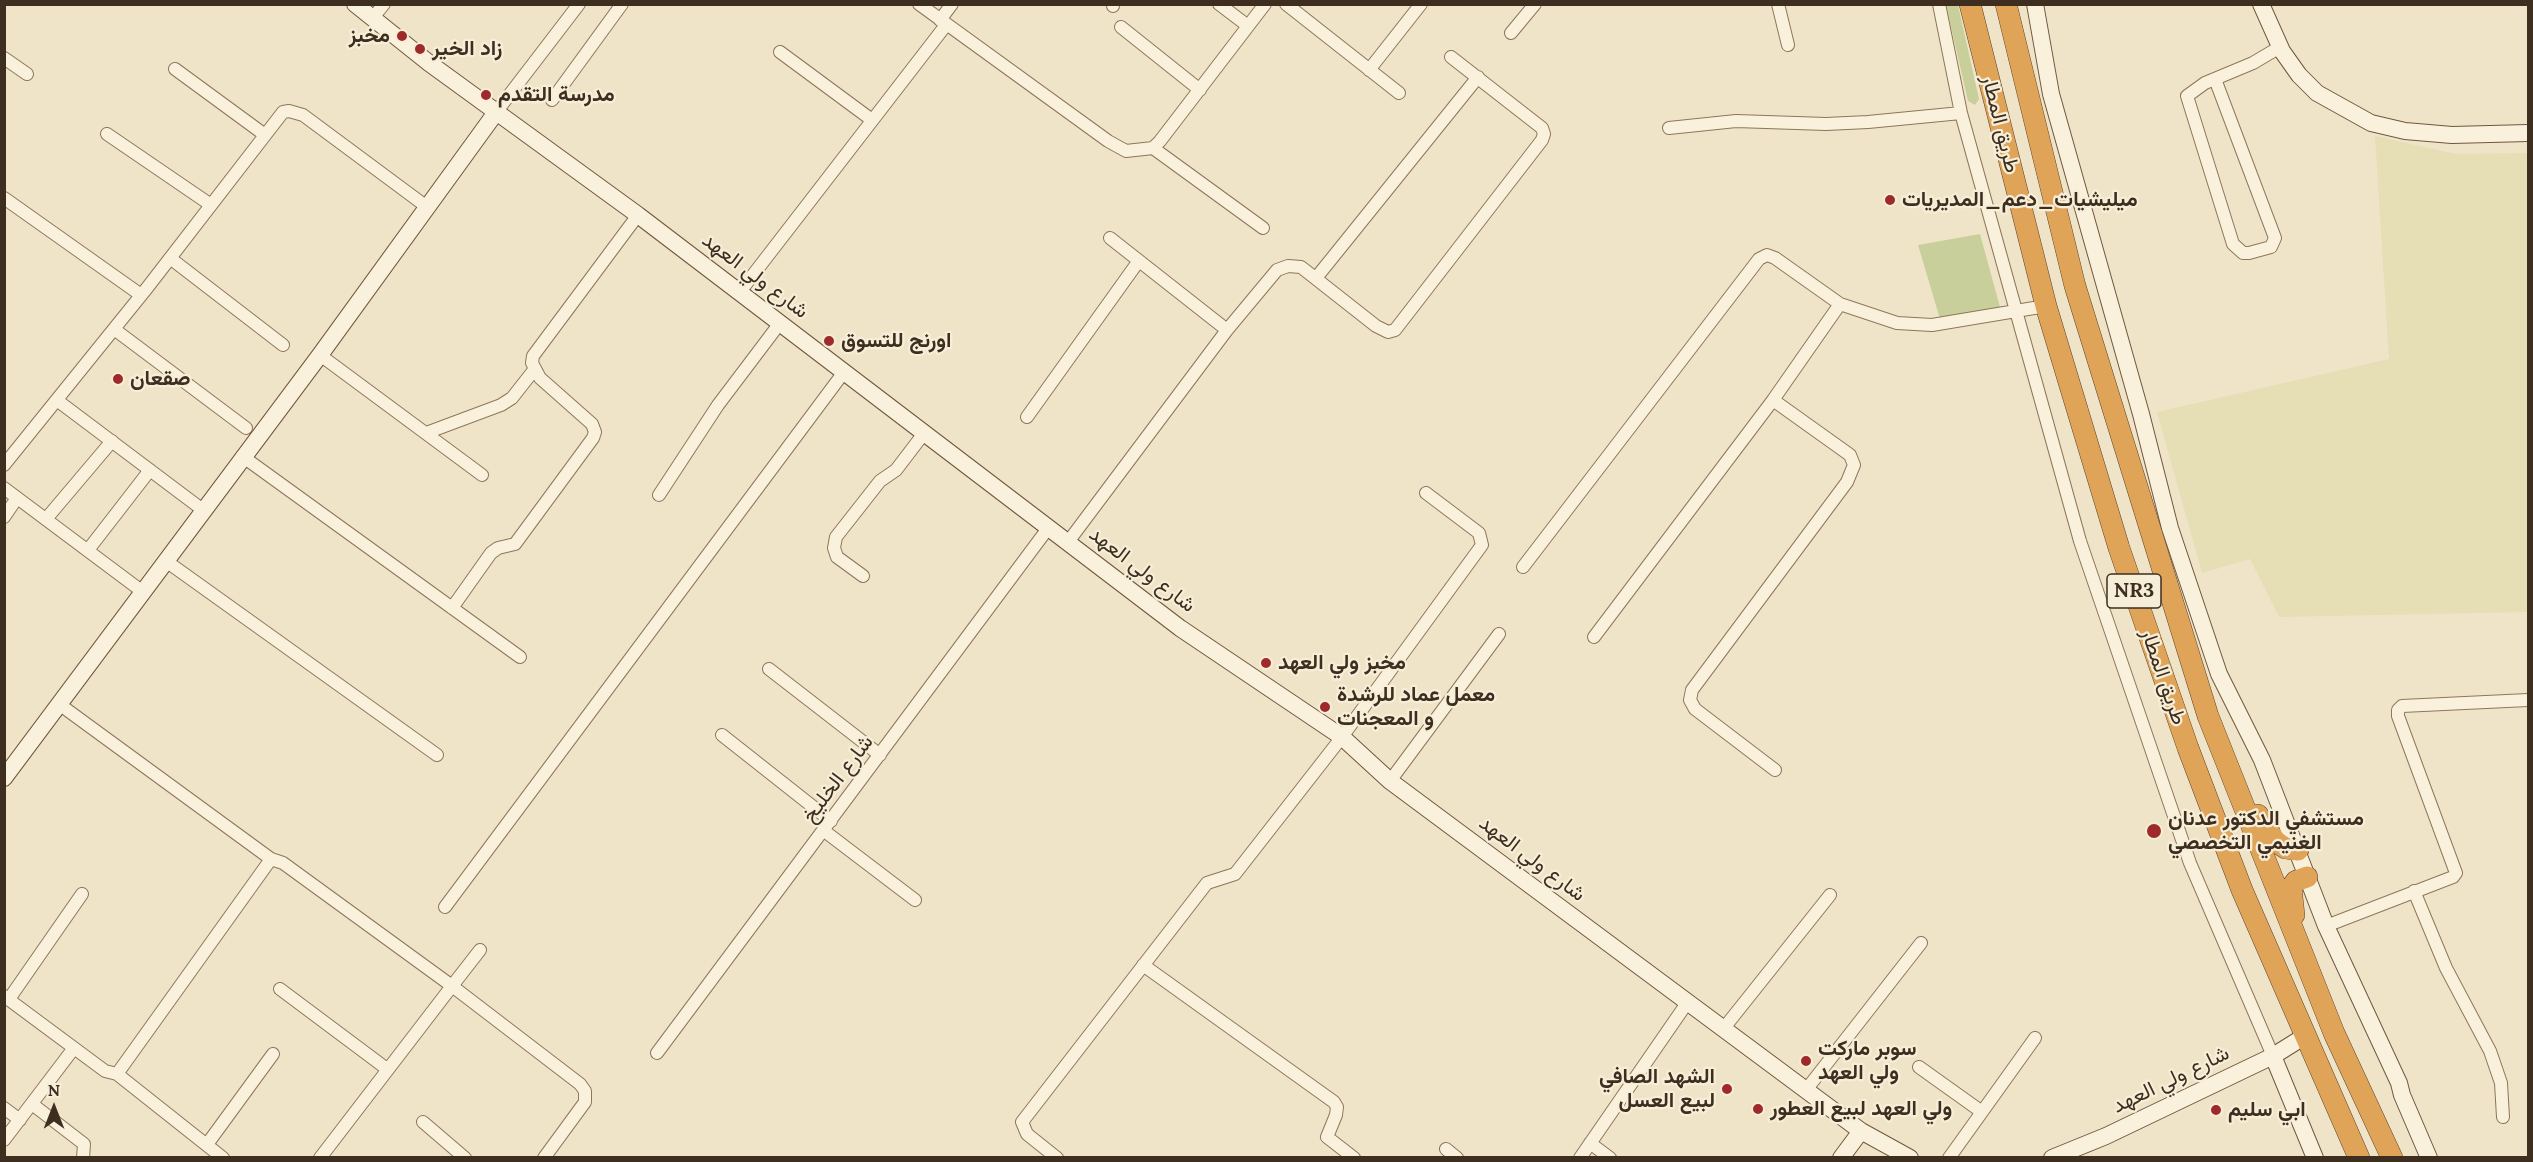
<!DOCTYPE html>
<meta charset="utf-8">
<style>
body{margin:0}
#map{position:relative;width:2533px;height:1162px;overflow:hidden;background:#f0e4c8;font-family:Lora,serif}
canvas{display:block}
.frame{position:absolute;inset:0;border:6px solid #3d2e20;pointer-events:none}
.north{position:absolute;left:24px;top:1078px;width:60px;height:60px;-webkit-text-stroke:4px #f7eed8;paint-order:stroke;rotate:0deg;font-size:16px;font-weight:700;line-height:24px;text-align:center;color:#3d2e20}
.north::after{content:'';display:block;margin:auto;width:21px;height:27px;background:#3d2e20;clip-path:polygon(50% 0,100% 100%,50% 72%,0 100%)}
</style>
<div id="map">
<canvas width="2533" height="1162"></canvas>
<div class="frame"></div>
<div class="north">N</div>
</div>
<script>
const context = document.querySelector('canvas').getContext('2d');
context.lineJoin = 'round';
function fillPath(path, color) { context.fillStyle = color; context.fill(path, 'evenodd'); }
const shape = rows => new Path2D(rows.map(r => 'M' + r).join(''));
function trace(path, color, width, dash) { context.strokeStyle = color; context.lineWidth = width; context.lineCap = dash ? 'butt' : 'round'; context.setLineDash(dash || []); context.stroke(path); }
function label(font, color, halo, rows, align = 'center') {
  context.font = font + ' Lora,Vazirmatn,serif'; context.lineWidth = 4.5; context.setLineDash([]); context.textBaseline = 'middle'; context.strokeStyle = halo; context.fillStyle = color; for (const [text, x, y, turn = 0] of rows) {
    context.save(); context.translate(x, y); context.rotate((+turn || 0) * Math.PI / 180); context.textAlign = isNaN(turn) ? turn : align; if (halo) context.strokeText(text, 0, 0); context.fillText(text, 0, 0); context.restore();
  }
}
fillPath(shape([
 [2375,136,2456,154,2528,153,2528,612,2279,617,2250,559,2202,573,2157,412,2389,359]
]), '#e6deb5');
fillPath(shape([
 [1946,5,1958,5,1979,99,1975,105,1968,101],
 [1980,234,2000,307,1940,319,1918,245]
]), '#c9cf9b');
const street = shape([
 [919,4,1108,141,1126,151,1153,148,1160,141,1265,4],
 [1219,4,1248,26],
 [1286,4,1399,93],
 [1778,4,1788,45],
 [1939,4,1961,113,2080,541,2190,863,2273,1056],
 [1113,6,1113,4],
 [372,19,384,4],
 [940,20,952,4],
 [1121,27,1200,90],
 [1511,33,1535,4],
 [780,52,872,120],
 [4,58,27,74],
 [175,69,265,135],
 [1369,70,1421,4],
 [2215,79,2275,238,2271,247,2249,253,2243,253,2233,244,2187,96,2205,83,2253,63,2280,47],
 [552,100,622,4],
 [497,111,579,4],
 [1669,128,1736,121,1826,124,1868,122,1961,113],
 [107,134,211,205],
 [1153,148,1263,228],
 [4,198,141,295],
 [1110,238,1227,330],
 [170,258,283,345],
 [1316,278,1478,77],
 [739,293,946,25],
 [114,329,246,428],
 [320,355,482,475],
 [1773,400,1850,455,1854,465,1847,482,1692,690,1690,700,1695,709,1775,770],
 [58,401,203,510],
 [1027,417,1138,262],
 [426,433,501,405,512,398,534,370],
 [242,456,520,657],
 [4,465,147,288,283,112,289,111,303,115,427,207],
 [4,488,143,592],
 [659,495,718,405,780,323],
 [4,517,17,498],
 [46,519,112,441],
 [1068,542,1227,330,1277,270,1288,266,1301,267,1376,326,1388,332,1395,330,1542,140,1544,134,1542,128,1451,57],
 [88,550,150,470],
 [166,561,437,755],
 [1523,567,1759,259,1767,255,1775,258,1840,304,1897,323,1932,325,2046,306],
 [863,576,837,557,834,548,836,537,880,481,896,470,925,432],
 [452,608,491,553,498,548,515,544,593,438,595,432,592,424,540,378,532,363,533,356,638,215],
 [1594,637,1773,400,1840,304],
 [769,669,880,755],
 [59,704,271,859],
 [722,735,831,821],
 [1390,781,1499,634],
 [823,830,915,900],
 [2414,891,2446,968,2490,1051,2501,1083,2503,1117],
 [445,907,844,372],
 [2326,926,2453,877,2456,873,2398,716,2398,710,2402,706,2528,700],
 [1143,965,1334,1102,1337,1107,1336,1115,1327,1137,1354,1158],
 [280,989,387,1069],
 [4,996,105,1071,117,1074,223,1158],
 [9,999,82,894],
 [1724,1028,1830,895],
 [657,1053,1049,527],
 [1919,1067,1982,1112],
 [117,1074,271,859,283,863,452,986,480,950],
 [1806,1090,1921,943],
 [32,1104,84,1144,83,1158],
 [4,1108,20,1120],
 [423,1122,465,1158],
 [4,1140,74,1048],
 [208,1143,273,1054],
 [1590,1143,1610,1158],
 [1446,1149,1457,1158],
 [320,1158,452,986,580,1084,585,1091,585,1102,544,1158],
 [1057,1158,1027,1134,1022,1122,1207,883,1235,874,1342,737,1482,545,1479,533,1426,493],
 [1580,1158,1687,1003],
 [1949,1158,2035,1038]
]);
const secondary = shape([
 [355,4,429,63,638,215,1180,628,1342,737,1390,781,1861,1131,1910,1158],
 [2035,4,2051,94,2141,414,2170,528,2219,674,2262,760,2326,926,2399,1083,2402,1095,2429,1158],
 [2261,4,2282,51,2299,75,2317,93,2371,123,2405,131,2452,135,2528,133],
 [4,778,320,355,497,111],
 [2273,1056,2315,1158],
 [1841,1158,1861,1131],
 [2052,1158,2106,1136,2273,1056,2305,1036]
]);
const highway = shape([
 [1970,4,2046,306,2119,548,2188,748,2242,890,2359,1158],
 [2006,4,2075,286,2208,716,2334,1033,2392,1158],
 [2258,815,2275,841,2285,848,2298,850],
 [2294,915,2291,888,2296,881,2307,877]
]);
trace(street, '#8d765c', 14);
trace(secondary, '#6f573f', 18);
trace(highway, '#5b4430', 22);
trace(street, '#faf1dc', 12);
trace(secondary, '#faf1dc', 16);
trace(highway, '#e0a458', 21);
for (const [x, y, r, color] of [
 [402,36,6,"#9e2a2b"],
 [420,49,6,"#9e2a2b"],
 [486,95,6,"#9e2a2b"],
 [1890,200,6,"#9e2a2b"],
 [829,341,6,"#9e2a2b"],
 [118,379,6,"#9e2a2b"],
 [1266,663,6,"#9e2a2b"],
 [1325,707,6,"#9e2a2b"],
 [2154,831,8,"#9e2a2b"],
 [1806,1061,6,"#9e2a2b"],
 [1727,1089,6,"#9e2a2b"],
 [1758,1109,6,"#9e2a2b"],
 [2216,1110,6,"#9e2a2b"]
]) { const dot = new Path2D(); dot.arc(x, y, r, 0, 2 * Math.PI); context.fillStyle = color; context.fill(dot); trace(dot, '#f7eed8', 2); }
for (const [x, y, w] of [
 [2134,591,54]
]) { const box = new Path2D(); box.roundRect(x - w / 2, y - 17, w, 34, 4.5); context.fillStyle = '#f7eed8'; context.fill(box); trace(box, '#3d2e20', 1.5); }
label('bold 20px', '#3d2e20', null, [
 ["NR3",2134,591]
]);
label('bold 21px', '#3d2e20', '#f7eed8', [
 ["مخبز",390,36,"right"],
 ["زاد الخير",432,49],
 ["مدرسة التقدم",498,95],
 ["ميليشيات_دعم_المديريات",1902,200],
 ["اورنج للتسوق",841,341],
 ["صقعان",130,379],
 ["مخبز ولي العهد",1278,663],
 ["معمل عماد للرشدة",1337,695],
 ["و المعجنات",1337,719],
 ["مستشفي الدكتور عدنان",2168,819],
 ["الغنيمي التخصصي",2168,843],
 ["سوبر ماركت",1818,1049],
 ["ولي العهد",1818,1073],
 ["الشهد الصافي",1715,1077,"right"],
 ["لبيع العسل",1715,1101,"right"],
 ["ولي العهد لبيع العطور",1770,1109],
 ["ابي سليم",2228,1110]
], 'left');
label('21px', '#3d2e20', '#f7eed8', [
 ["طريق المطار",2000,124,76],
 ["شارع ولي العهد",755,276,37],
 ["شارع ولي العهد",1142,570,37],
 ["طريق المطار",2163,677,71],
 ["شارع الخليخ",838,779,-53],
 ["شارع ولي العهد",1532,859,37],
 ["شارع ولي العهد",2171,1080,-26]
]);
</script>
